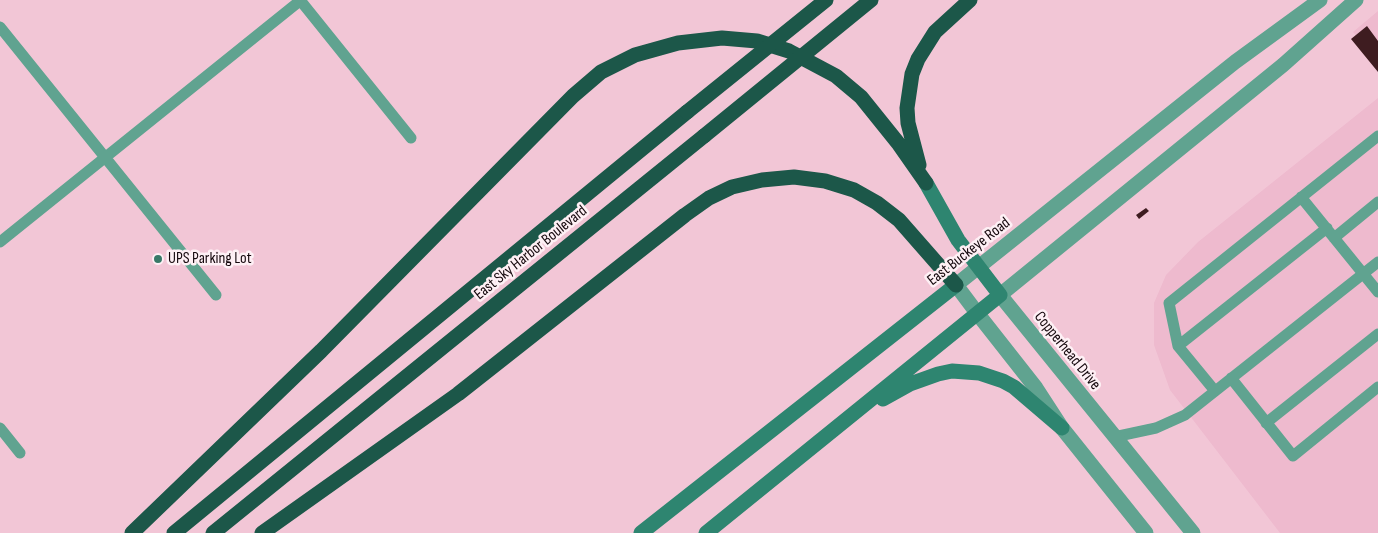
<!DOCTYPE html>
<style>
body{margin:0}
canvas{display:block;background:#f2c6d6}
</style>
<canvas width="1378" height="533"></canvas>
<script>
const context = document.querySelector('canvas').getContext('2d');
context.lineJoin = 'round';
function fillPath(path, color) { context.fillStyle = color; context.fill(path, 'evenodd'); }
const shape = rows => new Path2D(rows.map(r => 'M' + r).join(''));
function trace(path, color, width, dash) { context.strokeStyle = color; context.lineWidth = width; context.lineCap = dash ? 'butt' : 'round'; context.setLineDash(dash || []); context.stroke(path); }
function label(font, color, halo, rows, align = 'center') {
  context.font = font + ' "Sofia Sans Condensed",sans-serif'; context.lineWidth = 5; context.setLineDash([]); context.textBaseline = 'middle'; context.strokeStyle = halo; context.fillStyle = color; for (const [text, x, y, turn = 0] of rows) {
    context.save(); context.translate(x, y); context.rotate((+turn || 0) * Math.PI / 180); context.textAlign = isNaN(turn) ? turn : align; if (halo) context.strokeText(text, 0, 0); context.fillText(text, 0, 0); context.restore();
  }
}
fillPath(shape([
 [1378,11,1378,62,1353,32],
 [1378,98,1378,533,1280,533,1170,390,1154,345,1154,303,1166,275,1198,242]
]), '#eebace');
fillPath(shape([
 [1367,26,1378,41,1378,72,1351,39],
 [1146,208,1149,211,1139,219,1136,215]
]), '#3e1c20');
trace(shape([
 [300,0,411,138],
 [0,27,216,295],
 [1301,197,1378,292],
 [1327,228,1178,346,1169,303,1378,136],
 [1334,238,1378,202],
 [0,242,301,0],
 [1178,346,1215,391],
 [1231,378,1293,456,1378,387],
 [1266,423,1378,334],
 [0,428,20,453],
 [1114,437,1156,428,1185,415,1378,262]
]), '#60a390', 11);
trace(shape([
 [1000,295,1193,533],
 [977,313,1036,388,1062,428,1146,533]
]), '#60a390', 15);
trace(shape([
 [1000,295,1283,65,1356,0],
 [977,313,956,285,1235,62,1320,0]
]), '#60a390', 15);
trace(shape([
 [883,399,910,384,938,374,952,371,979,373,1003,381,1014,387,1062,428],
 [641,533,956,285],
 [706,533,1000,295,958,240,926,183]
]), '#2e8570', 15);
trace(shape([
 [919,165,908,123,907,108,912,74,918,59,935,32,970,0],
 [132,533,321,351,573,96,601,72,635,55,678,43,722,38,757,41,789,51,836,76,861,97,898,143,926,183],
 [174,533,687,112],
 [213,533,704,136],
 [262,533,458,394,685,215,709,198,732,187,762,180,794,177,825,181,854,190,877,203,899,220,956,285]
]), '#1c5749', 15);
trace(shape([
 [687,112,826,0],
 [704,136,871,0]
]), '#1c5749', 15);
for (const [x, y, r, color] of [
 [158,259,5,"#397968"]
]) { const dot = new Path2D(); dot.arc(x, y, r, 0, 2 * Math.PI); context.fillStyle = color; context.fill(dot); trace(dot, '#fef0f5', 2); }
label('16px', '#14070c', '#fef0f5', [
 ["East Buckeye Road",969,252,-38],
 ["East Sky Harbor Boulevard",531,253,-39],
 ["Copperhead Drive",1067,351,51]
]);
label('16px', '#14070c', '#fef0f5', [
 ["UPS Parking Lot",168,259]
], 'left');
</script>
